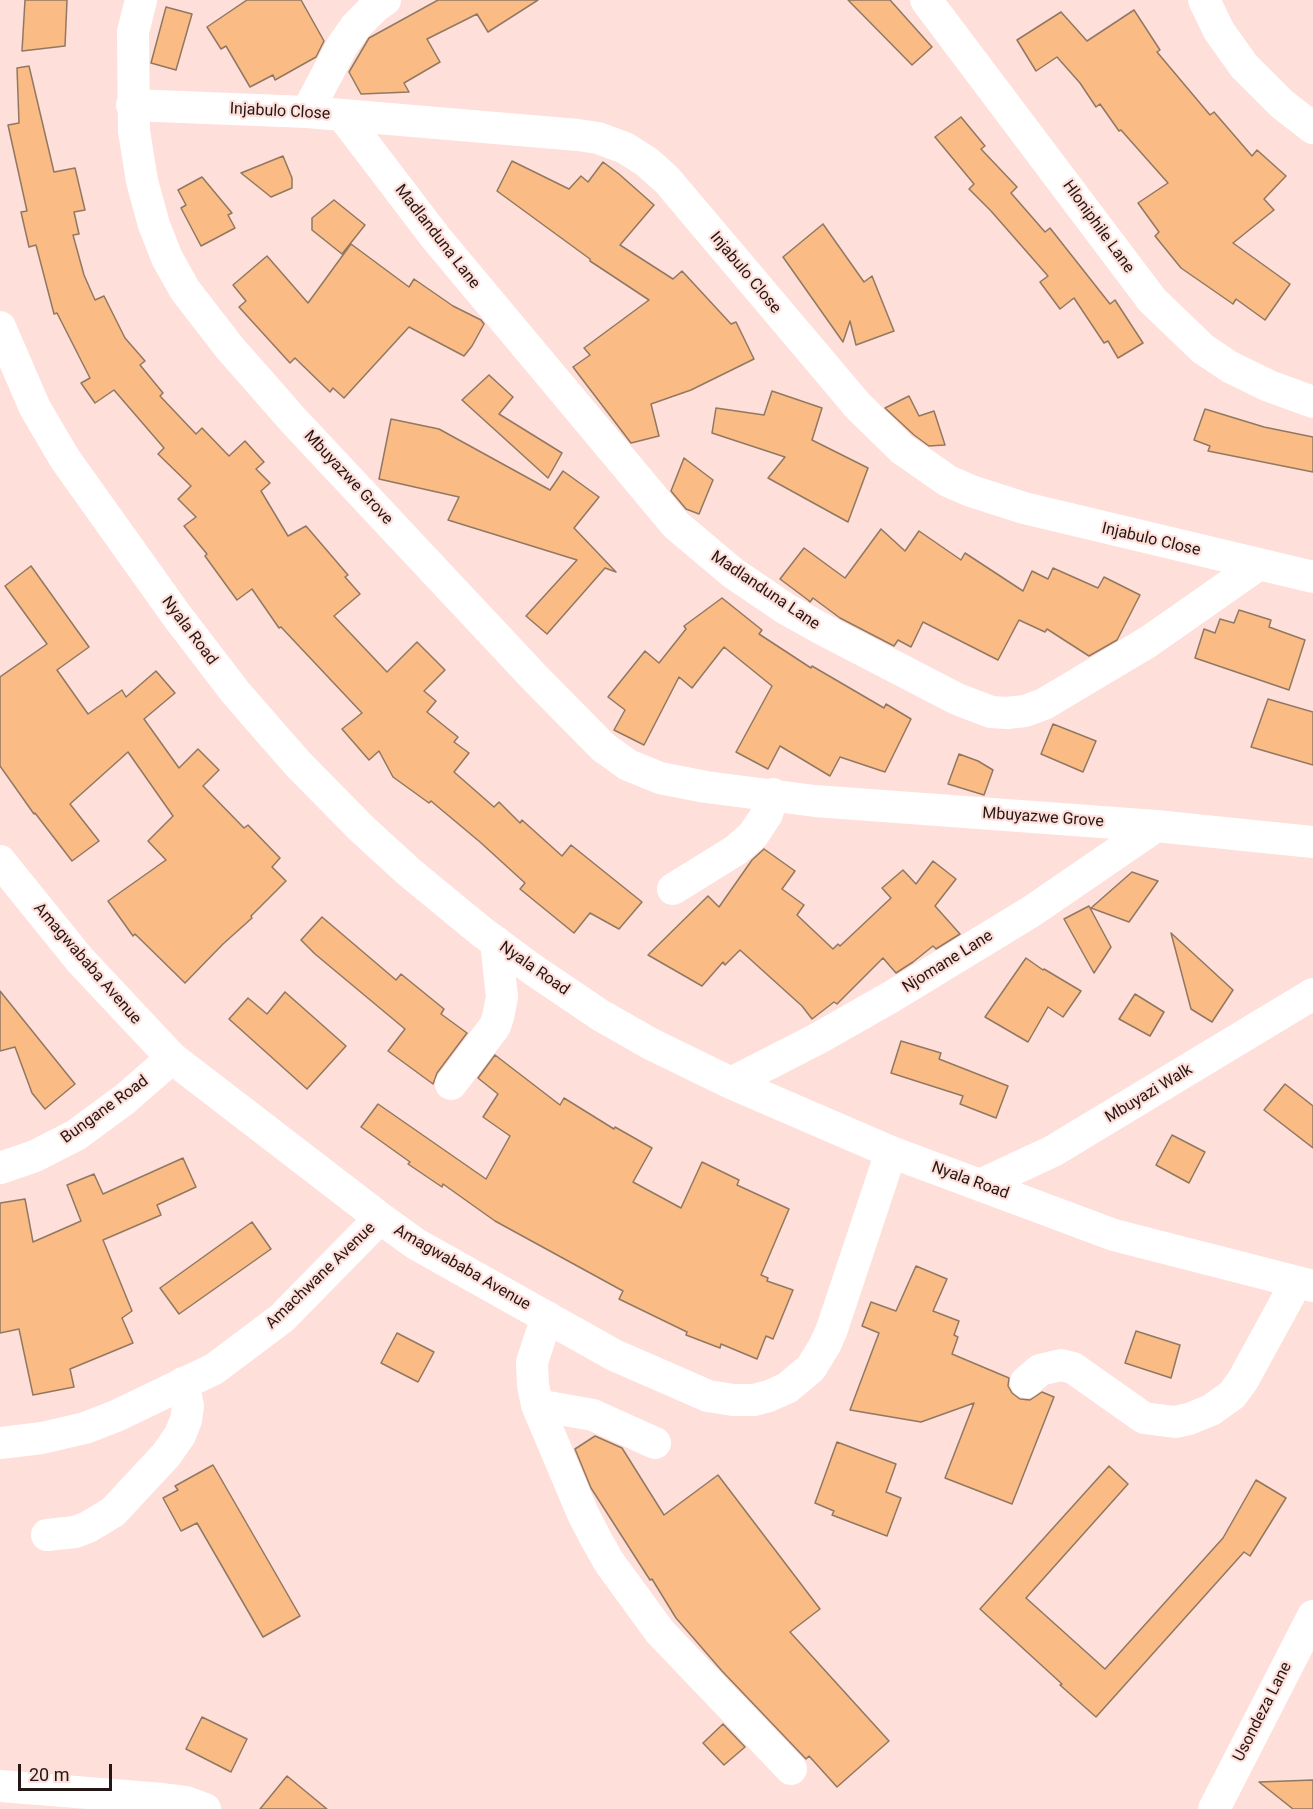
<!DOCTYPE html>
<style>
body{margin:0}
#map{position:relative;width:1313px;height:1809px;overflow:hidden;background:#fedfd9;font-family:Roboto,sans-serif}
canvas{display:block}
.scale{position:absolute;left:18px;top:1764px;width:94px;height:27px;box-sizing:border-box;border:3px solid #251715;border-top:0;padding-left:8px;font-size:18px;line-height:21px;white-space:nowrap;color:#251715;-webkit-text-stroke:4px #fedfd9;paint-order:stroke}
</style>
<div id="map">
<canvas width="1313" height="1809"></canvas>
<div class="scale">20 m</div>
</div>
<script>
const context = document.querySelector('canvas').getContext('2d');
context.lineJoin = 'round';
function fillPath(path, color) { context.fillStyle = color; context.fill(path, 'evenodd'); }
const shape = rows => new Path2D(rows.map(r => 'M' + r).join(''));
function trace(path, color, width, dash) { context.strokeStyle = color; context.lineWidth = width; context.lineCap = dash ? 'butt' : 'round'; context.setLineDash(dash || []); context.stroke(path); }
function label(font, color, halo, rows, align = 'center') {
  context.font = font + ' Roboto,sans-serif'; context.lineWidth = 4.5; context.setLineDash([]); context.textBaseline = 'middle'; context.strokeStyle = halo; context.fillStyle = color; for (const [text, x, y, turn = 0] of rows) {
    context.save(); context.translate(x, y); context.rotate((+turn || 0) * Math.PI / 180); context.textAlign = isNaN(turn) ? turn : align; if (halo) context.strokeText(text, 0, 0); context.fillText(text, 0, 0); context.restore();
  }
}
const building = shape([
 [25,0,67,0,65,46,22,51,25,0],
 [247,0,301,0,324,41,316,57,275,80,273,75,250,87,226,46,221,49,207,27,247,0],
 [438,0,538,0,488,32,477,14,427,39,440,62,404,83,409,92,361,94,349,72,369,38,438,0],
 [848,0,890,0,932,47,912,65,848,0],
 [166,7,192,14,176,70,151,63,166,7],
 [1134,10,1160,50,1157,52,1210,115,1214,112,1252,156,1257,150,1286,176,1264,199,1274,210,1233,243,1290,284,1265,320,1236,299,1233,304,1181,268,1155,236,1159,232,1138,203,1168,183,1121,130,1119,131,1100,104,1096,107,1080,83,1057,57,1036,71,1017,40,1061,12,1087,41,1134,10],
 [29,66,54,172,75,168,85,210,74,212,79,234,73,235,84,275,95,300,104,296,125,338,145,361,140,365,163,393,160,396,196,434,202,428,229,456,245,441,264,462,256,469,270,483,261,491,288,536,306,526,348,575,345,577,360,594,334,616,387,672,417,642,445,670,424,691,436,701,427,712,458,737,454,742,469,753,454,772,494,807,499,802,520,823,522,820,562,856,571,845,642,902,619,929,590,913,574,933,520,889,525,883,480,842,431,801,429,803,393,777,379,751,369,760,342,729,362,713,281,627,279,628,252,589,237,600,205,556,207,554,184,526,196,517,178,499,191,486,158,454,164,448,114,390,95,403,81,383,90,378,57,313,54,314,36,245,29,247,21,212,27,211,8,125,19,123,17,68,29,66],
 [961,117,985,146,981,149,1017,187,1011,193,1045,232,1050,228,1110,304,1115,300,1143,343,1118,358,1108,341,1104,343,1074,298,1060,309,1040,282,1048,276,991,211,969,189,974,184,935,137,961,117],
 [283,156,292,178,292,188,271,197,241,173,283,156],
 [512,161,569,189,581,176,588,182,603,162,619,174,654,205,620,245,673,279,682,271,731,324,736,322,754,359,691,390,651,404,659,436,631,443,573,367,590,355,584,348,649,300,590,261,590,259,497,191,512,161],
 [202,177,232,213,228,215,235,228,201,246,181,208,186,205,178,190,202,177],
 [334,200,365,225,342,254,312,230,312,218,334,200],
 [823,224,864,282,872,276,894,331,856,345,850,321,843,342,783,257,823,224],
 [351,244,409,287,414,279,453,306,481,320,484,324,472,346,464,356,409,327,344,398,333,388,330,392,295,358,290,363,239,307,246,301,233,285,267,256,308,303,351,244],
 [489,375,513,397,499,414,562,453,548,478,462,400,489,375],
 [772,391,822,408,812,440,868,468,848,522,768,478,785,457,712,433,716,408,764,415,772,391],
 [909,396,919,416,934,411,945,445,929,446,914,435,885,408,909,396],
 [1205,409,1264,427,1313,437,1313,472,1208,451,1210,446,1194,440,1205,409],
 [391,419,439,429,550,490,563,471,599,497,574,528,616,572,605,568,547,634,526,616,577,560,448,520,459,497,379,479,391,419],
 [684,458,713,480,699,514,686,509,671,491,684,458],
 [881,529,905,551,919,531,961,560,965,553,1023,591,1032,571,1048,579,1053,568,1098,588,1104,577,1140,595,1117,640,1089,656,1047,629,1045,632,1019,620,998,660,923,622,911,647,898,640,894,646,840,618,813,598,810,602,808,600,780,579,804,548,845,578,881,529],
 [31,566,89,647,57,670,88,714,122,690,126,697,156,671,175,693,144,719,179,768,198,749,219,770,203,786,244,828,248,825,280,858,272,867,286,881,251,916,252,918,223,944,185,983,135,934,133,936,108,901,166,860,148,841,173,816,128,752,70,804,99,841,72,861,35,813,34,814,0,766,0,677,47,644,5,586,31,566],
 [722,598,762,630,759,634,811,668,812,666,884,708,886,704,911,719,885,772,840,757,830,776,780,746,768,769,736,752,772,686,724,647,692,688,679,677,644,745,614,730,625,710,608,697,645,651,659,663,686,629,684,626,722,598],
 [1239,610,1271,620,1269,627,1305,640,1289,690,1195,658,1204,629,1215,633,1220,619,1234,623,1239,610],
 [1268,699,1313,712,1313,765,1251,747,1268,699],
 [1053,724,1096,741,1083,772,1041,754,1053,724],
 [959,754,978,761,993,770,984,795,948,784,959,754],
 [764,849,795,871,782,889,804,905,797,915,833,949,838,944,840,946,891,898,882,888,903,870,916,884,933,861,956,879,935,906,960,934,936,949,933,946,913,962,896,973,883,958,837,1004,834,1002,812,1019,802,1006,740,950,725,965,723,962,702,986,648,955,708,896,719,907,752,860,764,849],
 [1132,872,1158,881,1129,922,1091,908,1132,872],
 [1089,906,1111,947,1094,973,1064,919,1089,906],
 [322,917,396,980,401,974,444,1009,441,1014,467,1033,437,1073,433,1084,388,1051,405,1029,315,954,301,940,322,917],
 [1171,933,1233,990,1212,1022,1191,1009,1171,933],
 [1026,958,1043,970,1044,969,1081,991,1063,1017,1048,1007,1028,1042,985,1017,1026,958],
 [0,991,75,1084,45,1109,32,1093,15,1047,0,1051,0,991],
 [285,992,346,1046,307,1089,229,1019,248,998,267,1014,285,992],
 [1135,994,1164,1012,1150,1036,1119,1019,1135,994],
 [901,1041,941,1053,939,1059,1008,1086,996,1118,960,1104,963,1096,891,1073,901,1041],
 [495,1055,560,1105,564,1098,614,1129,615,1127,652,1148,633,1182,681,1208,702,1162,739,1180,737,1185,789,1209,761,1275,768,1278,767,1281,793,1290,773,1339,766,1336,757,1359,721,1344,720,1348,686,1335,687,1332,619,1299,623,1291,495,1221,443,1184,442,1187,408,1164,410,1162,361,1127,378,1104,486,1179,510,1136,483,1117,498,1094,478,1078,495,1055],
 [1285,1084,1313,1106,1313,1148,1264,1110,1285,1084],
 [1172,1135,1205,1152,1189,1183,1156,1165,1172,1135],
 [183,1158,196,1187,157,1205,161,1215,103,1240,132,1311,122,1318,133,1343,70,1369,74,1387,33,1395,19,1329,0,1333,0,1203,25,1199,33,1242,81,1221,67,1185,94,1174,103,1194,183,1158],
 [252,1222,271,1249,179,1314,160,1288,252,1222],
 [916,1266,947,1279,933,1311,959,1321,954,1335,958,1337,952,1354,1009,1378,1008,1386,1012,1393,1020,1399,1030,1400,1042,1392,1054,1397,1012,1504,945,1478,974,1403,921,1422,850,1410,879,1333,862,1326,871,1302,896,1311,916,1266],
 [1136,1331,1180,1345,1171,1378,1125,1363,1136,1331],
 [397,1333,434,1352,418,1382,381,1363,397,1333],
 [595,1436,622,1448,664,1515,718,1475,820,1609,790,1632,889,1741,837,1787,809,1756,806,1759,722,1671,676,1618,652,1579,650,1580,591,1488,575,1449,595,1436],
 [837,1442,896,1464,886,1492,901,1498,887,1536,832,1515,834,1511,815,1503,837,1442],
 [213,1465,300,1616,263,1637,197,1523,181,1531,163,1498,178,1490,175,1486,213,1465],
 [1109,1466,1128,1484,1026,1598,1105,1669,1223,1538,1256,1480,1286,1498,1250,1556,1244,1552,1096,1717,1060,1685,1062,1684,980,1609,1109,1466],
 [202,1717,247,1739,231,1772,186,1749,202,1717],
 [723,1724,745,1747,724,1765,703,1743,723,1724],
 [287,1776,327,1809,260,1809,287,1776],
 [1313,1780,1313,1809,1293,1809,1259,1782,1313,1780]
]);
fillPath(building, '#fabb84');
trace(building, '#917862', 1.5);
trace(shape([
 [141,0,133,32,134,131,142,181,154,225,167,258,185,290,229,347,294,421,535,678,603,747,628,765,660,778,706,787,815,801,1156,826,1313,842],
 [926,0,1152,300,1203,349,1230,367,1269,386,1313,402],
 [1204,0,1219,31,1244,66,1282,104,1313,128],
 [132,105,307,112,578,135,598,138,625,148,647,162,667,180,858,406,902,449,948,481,971,491,1024,508,1313,577],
 [307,112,342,46,356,26,375,7,385,0],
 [343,116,436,238,676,525,733,573,786,609,822,629,957,699,991,712,1007,713,1025,711,1044,704,1148,642,1258,565],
 [0,327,35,408,65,459,177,616,236,693,298,764,361,828,409,872,482,932,532,969,600,1015,651,1044,731,1083,891,1152,1114,1235,1313,1286],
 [0,861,80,960,172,1058,380,1218,416,1244,614,1355,708,1396,733,1400,754,1400,769,1396,787,1388,811,1368,825,1345,832,1329,891,1152],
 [673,889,736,850,753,835,767,814,773,794],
 [731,1083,817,1039,891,997,1032,911,1156,826],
 [451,1084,495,1026,498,1017,502,997,496,942],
 [0,1168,35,1156,76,1135,125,1099,172,1058],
 [980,1185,1053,1151,1313,994],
 [547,1317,532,1362,533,1385,537,1405,583,1514,596,1539,609,1562,660,1632,791,1769],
 [1026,1382,1040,1370,1061,1365,1073,1368,1144,1418,1175,1422,1189,1419,1211,1410,1232,1395,1243,1380,1296,1283],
 [537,1405,593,1415,655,1443],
 [0,1443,42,1438,85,1428,116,1416,214,1369,282,1318,380,1218],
 [47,1535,75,1532,88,1527,113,1512,166,1455,180,1435,186,1420,188,1406,183,1383],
 [0,1786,163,1799,186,1802,205,1809],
 [1214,1809,1313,1616]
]), '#fff', 32);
label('16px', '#251715', '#fedfd9', [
 ["Injabulo Close",280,112,3],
 ["Hloniphile Lane",1098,227,54],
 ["Madlanduna Lane",437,237,52],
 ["Injabulo Close",745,273,50],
 ["Mbuyazwe Grove",348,478,47],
 ["Injabulo Close",1151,540,13],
 ["Madlanduna Lane",765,591,34],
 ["Nyala Road",189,631,53],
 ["Mbuyazwe Grove",1043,818,4],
 ["Njomane Lane",948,962,-32],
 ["Amagwababa Avenue",87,964,49],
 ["Nyala Road",534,969,35],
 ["Mbuyazi Walk",1149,1094,-31],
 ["Bungane Road",105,1110,-36],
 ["Nyala Road",970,1181,20],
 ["Amagwababa Avenue",462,1268,30],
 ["Amachwane Avenue",321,1276,-44],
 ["Usondeza Lane",1263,1712,-63]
]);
</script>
